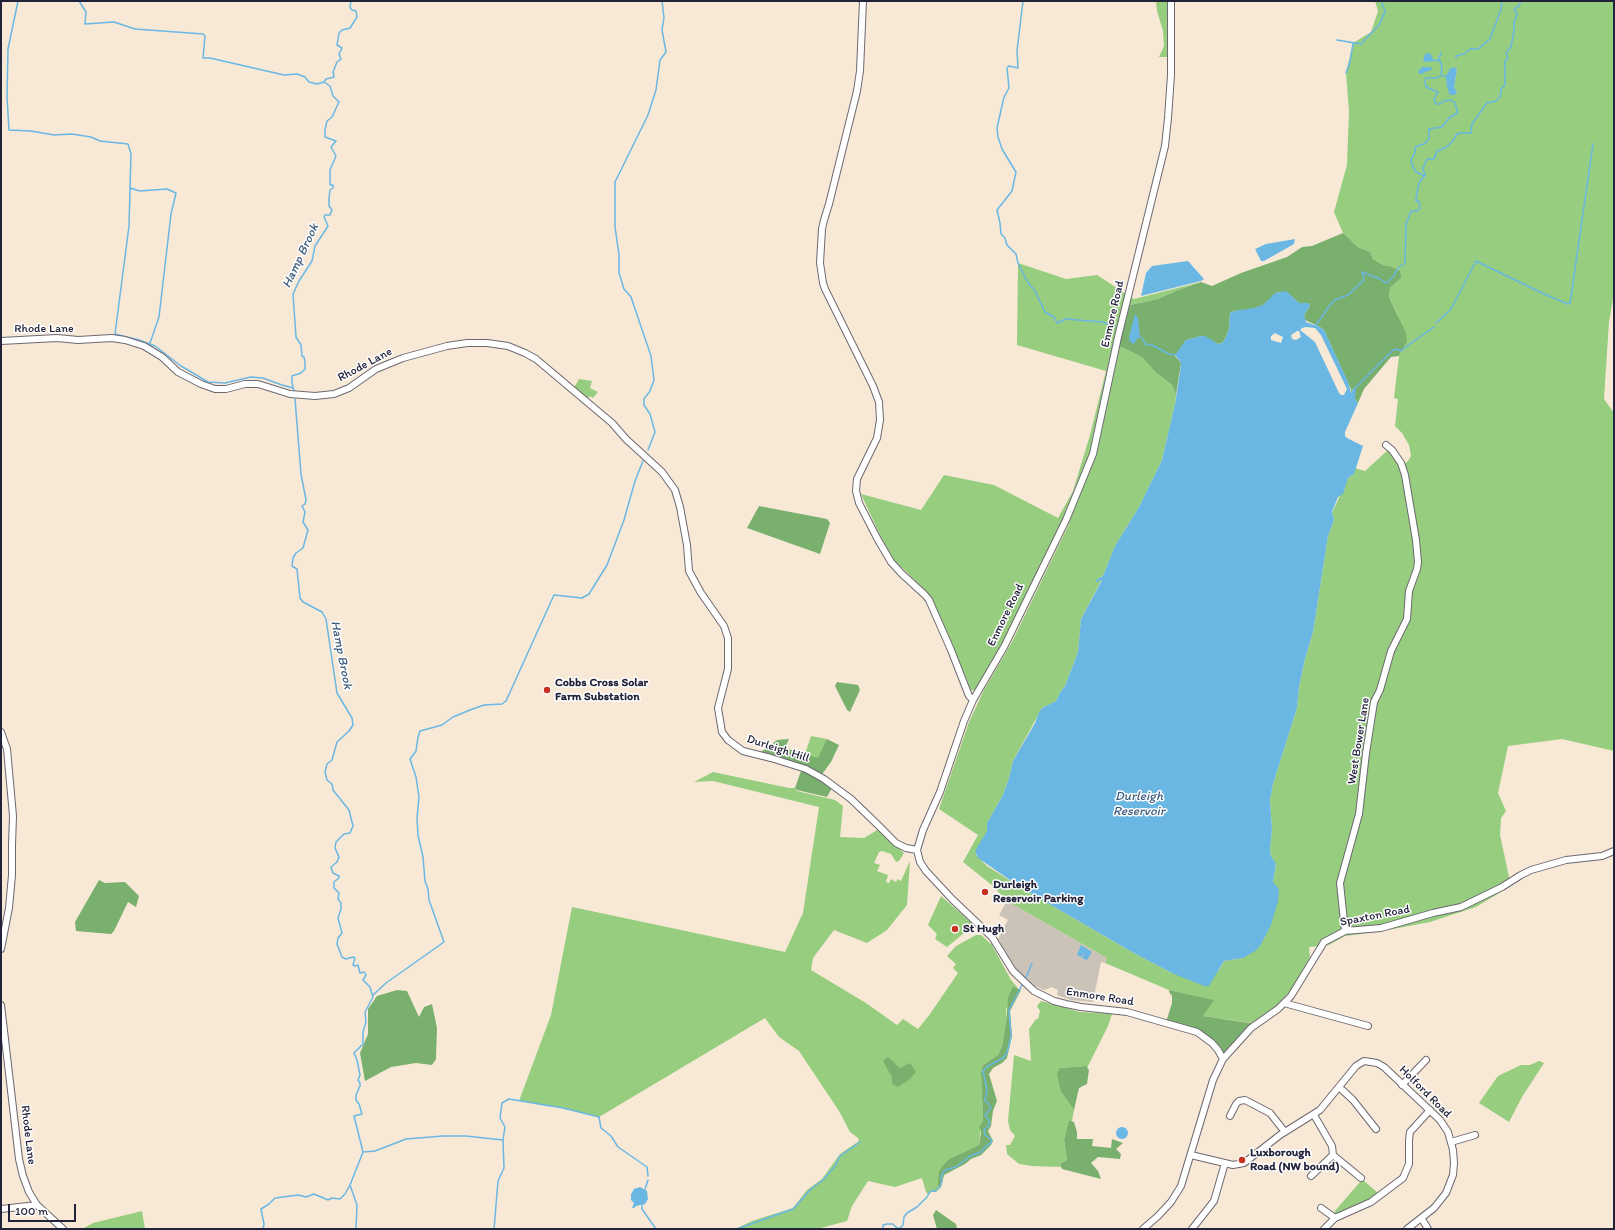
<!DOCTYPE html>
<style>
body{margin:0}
#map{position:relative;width:1615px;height:1230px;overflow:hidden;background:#f7e9d6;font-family:Itim,sans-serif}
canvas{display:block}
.frame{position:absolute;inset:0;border:2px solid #22223b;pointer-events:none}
.scale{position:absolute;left:8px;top:1204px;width:68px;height:18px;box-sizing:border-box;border:2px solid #22223b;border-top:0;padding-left:5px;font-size:12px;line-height:14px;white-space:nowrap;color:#22223b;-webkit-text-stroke:3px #fff;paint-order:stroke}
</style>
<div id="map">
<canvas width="1615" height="1230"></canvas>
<div class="frame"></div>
<div class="scale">100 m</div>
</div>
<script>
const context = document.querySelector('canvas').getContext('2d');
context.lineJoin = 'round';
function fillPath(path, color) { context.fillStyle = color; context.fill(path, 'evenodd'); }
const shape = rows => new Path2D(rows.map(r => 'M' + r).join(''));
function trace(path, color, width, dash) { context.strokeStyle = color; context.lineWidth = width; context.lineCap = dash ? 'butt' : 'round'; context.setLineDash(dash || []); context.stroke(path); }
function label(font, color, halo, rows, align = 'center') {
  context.font = font + ' Itim,sans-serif'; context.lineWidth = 3; context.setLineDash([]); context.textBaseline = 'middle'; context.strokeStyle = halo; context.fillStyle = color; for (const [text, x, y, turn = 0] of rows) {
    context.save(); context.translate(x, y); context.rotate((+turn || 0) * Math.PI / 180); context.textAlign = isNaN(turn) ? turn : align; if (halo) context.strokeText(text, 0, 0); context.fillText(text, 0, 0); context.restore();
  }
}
fillPath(shape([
 [1007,901,1107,958,1105,963,1101,962,1093,1002,1071,1000,1057,995,1058,990,1052,987,1044,990,1032,985,1016,969,998,939,1008,920,999,915]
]), '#cbc3b8');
fillPath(shape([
 [1156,1,1169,1,1168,57,1159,57,1164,46,1163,31,1157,11],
 [1375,1,1614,1,1614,293,1609,322,1604,399,1614,413,1614,751,1562,739,1508,746,1498,793,1506,811,1501,818,1500,835,1511,886,1476,907,1430,922,1383,931,1345,936,1329,945,1309,947,1310,957,1292,989,1272,1011,1252,1023,1203,1016,1213,1000,1169,990,1105,963,1107,958,1007,901,993,886,963,862,978,835,939,809,969,722,984,690,1012,642,1070,522,1063,520,1007,636,975,691,971,690,949,636,930,595,894,560,880,535,861,494,921,510,944,475,994,485,1058,518,1073,491,1090,435,1106,371,1017,345,1018,263,1066,279,1097,275,1134,299,1201,282,1178,290,1158,299,1130,305,1119,346,1142,357,1155,372,1172,385,1176,395,1175,404,1162,460,1139,507,1115,546,1103,576,1096,580,1102,579,1081,619,1078,652,1065,686,1061,691,1056,701,1042,708,1013,761,1009,778,1003,795,987,823,987,831,976,855,987,866,1020,887,1132,952,1172,973,1219,970,1224,961,1243,958,1273,882,1276,865,1271,856,1270,850,1272,829,1270,800,1273,784,1297,708,1299,687,1305,659,1313,632,1328,536,1334,520,1332,513,1348,478,1354,474,1355,468,1365,471,1388,450,1392,450,1402,466,1408,461,1411,456,1409,445,1402,433,1395,426,1398,399,1394,398,1399,356,1407,342,1397,313,1389,297,1390,288,1402,277,1400,272,1390,266,1383,265,1373,259,1370,252,1358,247,1343,233,1334,212,1347,165,1349,111,1346,73,1353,43,1371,32,1378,11],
 [1457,69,1454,88,1447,87,1447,78],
 [579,379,592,381,590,388,598,392,593,398,590,396,588,398,575,389,575,386],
 [811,736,827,739,819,759,805,754],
 [713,772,789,788,795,788,797,791,835,800,843,806,840,837,864,838,879,829,904,853,899,861,896,862,891,854,882,851,879,852,874,863,880,865,877,871,888,875,886,882,889,883,891,879,896,882,898,879,901,881,910,861,907,905,887,930,867,943,834,930,813,958,811,970,866,1003,897,1025,903,1019,918,1029,930,1014,958,973,953,968,956,964,947,956,956,946,976,935,981,935,992,945,1011,980,1018,988,1013,986,1006,1010,1006,1022,1002,1046,998,1055,983,1065,981,1073,983,1120,981,1123,979,1145,949,1159,942,1166,939,1171,938,1186,941,1187,936,1192,931,1192,929,1195,926,1192,922,1178,895,1187,868,1181,852,1206,847,1221,817,1229,735,1229,752,1221,793,1208,807,1190,822,1179,840,1154,859,1141,858,1138,850,1132,839,1111,799,1051,779,1037,765,1018,599,1117,563,1108,519,1101,551,1015,572,907,785,952,803,913,819,807,713,781,694,782],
 [941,896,974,925,947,947,935,939,937,934,928,925],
 [1041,1001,1080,1012,1112,1014,1108,1026,1087,1068,1085,1066,1060,1068,1061,1092,1074,1110,1072,1121,1069,1120,1064,1139,1067,1160,1060,1164,1061,1167,1032,1166,1019,1164,1007,1154,1006,1145,1010,1145,1015,1136,1010,1130,1008,1121,1014,1055,1031,1061,1029,1029,1036,1019,1038,1019,1040,1011,1037,1006],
 [1539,1061,1544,1063,1522,1097,1509,1122,1479,1103,1498,1076,1521,1065,1530,1065],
 [1363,1180,1378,1193,1372,1199,1341,1213,1337,1214,1334,1212,1360,1182],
 [142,1211,145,1229,82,1229,93,1223]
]), '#97cd7e');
fillPath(shape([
 [1343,233,1358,247,1370,252,1373,259,1383,265,1390,266,1400,271,1402,277,1390,288,1389,297,1406,333,1407,342,1399,356,1391,357,1364,389,1358,403,1355,399,1355,391,1353,389,1351,393,1351,389,1324,330,1320,327,1305,320,1304,315,1310,306,1308,303,1299,303,1289,294,1278,292,1263,305,1254,309,1234,311,1230,313,1229,329,1225,339,1222,343,1218,344,1201,336,1186,340,1175,356,1181,363,1176,395,1172,385,1155,372,1142,357,1119,346,1130,305,1158,299,1178,290,1201,282,1212,286,1241,273,1287,257,1302,247,1312,246],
 [759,506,827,519,830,523,820,554,747,528],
 [837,682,858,685,860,690,850,712,847,710,835,686],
 [789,739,785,748,818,758,827,739,839,745,831,762,820,777,833,786,827,797,797,790,795,788,802,768,757,755,777,740],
 [99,880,105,883,125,882,139,896,136,907,128,902,114,931,111,934,76,931,75,922],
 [1013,986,1021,990,1010,1011,1012,1036,1007,1058,1002,1063,993,1068,989,1074,997,1101,993,1111,991,1126,988,1131,993,1141,991,1145,981,1155,971,1159,965,1164,944,1175,941,1187,938,1186,938,1179,939,1171,942,1166,949,1159,979,1145,981,1132,979,1127,983,1120,981,1073,983,1065,998,1055,1002,1046,1006,1022,1008,998],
 [397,990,407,991,419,1017,424,1007,432,1004,437,1028,436,1059,432,1065,416,1063,391,1067,365,1081,360,1053,368,1034,368,1009,377,996],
 [1169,990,1214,1000,1203,1016,1256,1024,1223,1059,1205,1037,1163,1020,1167,1019,1172,1003,1172,996,1169,992],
 [888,1057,900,1068,910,1063,916,1072,910,1079,898,1087,892,1084,892,1077,883,1061],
 [1086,1066,1089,1070,1087,1084,1079,1088,1074,1110,1061,1092,1057,1074,1060,1068],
 [1069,1120,1074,1122,1077,1132,1077,1139,1093,1139,1092,1146,1111,1148,1112,1139,1123,1143,1116,1149,1121,1154,1120,1159,1098,1157,1091,1163,1098,1171,1101,1179,1062,1169,1060,1164,1067,1160,1064,1139],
 [936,1210,956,1224,957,1229,937,1229,933,1215]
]), '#79b06d');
fillPath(shape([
 [1430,53,1434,61,1425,62,1423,60,1425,54],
 [1422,67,1430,67,1433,69,1421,74,1418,73,1419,70],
 [1453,67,1457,69,1454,88,1457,91,1455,95,1450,95,1447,87,1446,76,1450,69],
 [1295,239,1294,244,1264,261,1261,261,1255,249,1266,244],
 [1188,261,1204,279,1201,281,1141,296,1146,273,1152,266],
 [1286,291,1299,303,1308,303,1310,306,1304,315,1306,322,1320,327,1324,330,1349,384,1351,393,1355,386,1356,388,1355,399,1358,403,1345,432,1345,436,1347,438,1363,446,1354,474,1348,478,1343,494,1338,497,1332,512,1334,520,1328,536,1313,632,1305,659,1299,687,1297,708,1273,784,1270,800,1272,829,1270,850,1271,856,1276,864,1273,882,1279,889,1278,901,1271,925,1260,946,1255,951,1243,958,1224,961,1209,986,1204,986,1172,973,1132,952,1020,887,978,858,975,851,987,831,987,823,1003,795,1009,778,1013,761,1035,723,1039,712,1042,708,1056,701,1061,691,1065,686,1078,652,1081,619,1102,580,1096,582,1096,580,1103,576,1115,546,1139,507,1162,460,1175,404,1180,372,1181,363,1175,355,1186,340,1201,336,1205,336,1218,344,1222,343,1225,339,1229,329,1230,313,1234,311,1254,308,1263,305,1275,293],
 [1306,327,1315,328,1321,335,1347,389,1344,395,1341,395,1339,393,1315,342,1300,330,1302,328],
 [1297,331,1299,331,1301,337,1296,340,1292,339,1291,335],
 [1275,333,1283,337,1281,343,1271,340,1271,336],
 [1135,314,1138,318,1140,337,1136,340,1134,344,1130,342,1129,337],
 [1081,945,1092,952,1087,960,1082,958,1084,952,1081,957,1077,955],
 '1116 1133a6 6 0 1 1 12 0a6 6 0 1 1-12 0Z',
 [640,1187,647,1191,648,1199,645,1204,636,1206,634,1208,632,1208,634,1203,631,1200,631,1194,634,1189]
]), '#6ab7e3');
trace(shape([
 [18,1,8,49,7,97,9,130,31,131,54,135,72,134,91,137,100,141,128,144,131,154,129,226,115,334,139,340,155,346,181,366,208,382,225,383,251,377,263,378,282,385,293,388],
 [79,1,86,12,85,24,114,22,135,29,203,34,205,36,203,58,210,58,284,75,297,74,305,77,309,82,317,84,324,82],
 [1023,1,1017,51,1018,68,1009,66,1007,68,1009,88,1004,97,997,128,998,137,1002,149,1016,172,1012,191,997,210,1000,223,1001,234,1005,238,1007,245,1016,254,1018,263,1028,283,1034,289,1045,312,1054,317,1057,323,1066,319,1102,322,1115,326],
 [1459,1,1461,1],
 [1337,40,1361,44,1379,25,1382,19,1385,11,1381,1],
 [1456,58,1456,56,1464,54,1470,49,1478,49,1490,39,1501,9,1502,1],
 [1432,60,1440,61],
 [1346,73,1350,62,1353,44],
 [1441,74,1442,67,1439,58,1441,53],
 [1425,176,1416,172,1413,167,1411,160,1415,152,1415,148,1417,146,1424,144,1429,139,1429,129,1442,127,1449,118,1457,113,1457,110,1455,103,1451,100,1444,101,1440,104,1436,104,1434,99,1438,92,1426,87,1425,81,1426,78,1437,78,1441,75,1447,77],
 [130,188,140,191,167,189,176,193,171,214,159,317,150,343],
 [1436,323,1451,309,1476,261,1544,294,1568,304,1570,303,1593,144],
 [1316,325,1330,305,1335,300,1348,295,1364,280,1362,272,1380,279,1386,283,1393,277,1398,268,1405,263,1406,224,1411,211,1417,211,1420,208,1419,201,1416,201,1416,198,1419,183,1425,175,1423,169,1425,163,1427,159,1434,159,1437,151,1445,148,1453,141,1456,135,1460,133,1471,133,1472,124,1487,103,1496,101,1500,97,1501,89,1505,85,1505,61,1508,58,1506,53,1511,47,1514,31,1514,23,1517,14,1514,9,1519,6,1521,1],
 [1139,336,1143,339,1145,344,1152,345,1169,354,1175,355],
 [1356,387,1393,350,1397,349,1401,351,1411,343,1434,327],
 [294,391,292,383,292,376,301,373,305,369,305,363,304,357,302,356,301,345,296,337,293,294,299,281,312,261,315,246,328,226,324,217,325,215,330,215,332,210,329,206,329,198,330,190,333,188,333,185,330,185,330,170,336,156,331,147,336,141,325,137,325,130,327,121,332,117,339,102,333,96,330,86,324,82,326,79,334,77,333,72,337,62,341,59,339,54,342,48,337,45,339,33,342,30,350,28,357,17,356,11,352,10,350,7,351,1],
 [648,450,655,432,650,414,644,405,644,399,650,391,654,380,651,356,631,297,624,289,619,273,619,255,615,227,615,182,648,115,656,90,660,60,666,52,662,30,664,18,662,1],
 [1025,980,1032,963],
 [373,995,386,983,444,942,429,900,428,889,425,881,423,857,418,835,417,818,419,797,416,777,410,759,416,751,418,737,420,731,442,725,453,717,470,710,484,705,502,704,506,701,554,595,582,598,589,594,607,565,624,520,635,481,643,461],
 [363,1152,375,1151,406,1139,443,1136,466,1136,503,1140,505,1127,500,1118,502,1103,509,1099,563,1108,599,1117,601,1128,611,1136,618,1147,647,1167,648,1176],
 [350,1185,357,1205,356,1229],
 [645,1189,648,1180],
 [642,1205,642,1209,656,1229],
 [263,1229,264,1224,261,1209,269,1204,275,1198,298,1195,306,1197,314,1194,328,1200,332,1198,340,1199,345,1194,350,1185,363,1152,354,1116,362,1114,359,1104,356,1100,356,1095,360,1086,360,1083,358,1080,360,1075,357,1060,354,1053,363,1044,363,1032,366,1022,365,1012,373,997,370,987,363,980,366,975,365,973,364,972,360,973,358,965,355,966,353,965,355,958,353,957,346,959,342,957,337,944,338,938,342,933,338,918,341,909,341,903,338,899,339,893,334,888,334,882,339,878,339,876,333,873,331,867,337,862,339,857,335,848,336,842,344,834,350,833,353,826,349,810,333,790,332,784,327,780,325,772,327,764,332,760,337,742,349,731,353,725,352,718,337,693,326,619,322,612,303,602,300,598,297,569,292,566,293,558,296,553,303,548,308,530,303,522,305,512,302,506,305,504,306,500,301,474,295,399],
 [494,1229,498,1181,504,1168,503,1140],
 [737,1229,793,1209,812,1188,823,1180,829,1173,836,1165,839,1157,860,1142],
 [883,1229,883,1225,887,1224,893,1224,897,1228,900,1228,903,1225,904,1217,907,1213,917,1207,927,1197,929,1193,931,1191,935,1191,940,1187,942,1181,941,1176,945,1170,956,1167,970,1156,981,1152,987,1145,991,1143,992,1140,985,1135,984,1130,989,1125,989,1120,985,1115,991,1108,989,1104,985,1101,987,1089,983,1071,988,1066,1003,1058,1007,1053,1011,1036,1009,1010,1023,983]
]), '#6ab7e3', 1.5);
const minor = shape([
 [863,1,860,71,857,91,829,204,824,220,822,229,820,263,823,283,825,289,873,386,879,402,880,420,877,438,857,479,856,491,859,503,877,538,891,562,902,574,925,595,929,600,951,650,969,696,973,700],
 [1171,1,1171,75,1168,118,1165,146,1118,337,1093,454,1066,520,1004,647,973,700,964,721,940,792,923,830,917,850,920,862,926,871,953,900,992,937,1013,971,1034,991,1054,1001,1066,1004,1081,1007,1127,1012,1197,1032,1212,1043,1218,1050,1223,1059],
 [1,341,57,338,78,340,112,338,125,340,144,346,162,357,178,372,201,384,215,389,226,389,245,384,258,384,290,394,315,396,334,394,349,388,376,369,403,358,447,346,467,343,487,343,508,346,525,353,536,359,612,423,626,439,662,472,675,490,680,507,687,545,689,571,701,593,724,626,728,638,728,669,718,708,722,732,728,740,743,751,771,758,806,769,824,779,851,799,878,825,896,843,906,848,917,850],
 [1,732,7,749,13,816,12,845,12,875,9,908,1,949],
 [1345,931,1340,883,1359,814,1366,753,1374,702,1380,690,1391,651,1407,619,1409,591,1417,569,1418,562,1416,540,1405,475,1401,463,1392,450,1386,445],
 [1284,1003,1368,1026],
 [1,1005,19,1159,23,1176,29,1192,37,1205,63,1229],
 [1402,1085,1426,1060],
 [1339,1087,1353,1100,1376,1129],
 [1314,1115,1332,1146,1333,1155,1361,1178],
 [1230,1116,1236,1104,1239,1101,1245,1100,1270,1113,1285,1132],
 [1451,1142,1475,1135],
 [1191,1155,1233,1165,1244,1163,1280,1135,1320,1110,1356,1066,1364,1061,1377,1063,1384,1067,1440,1120,1448,1132,1453,1150,1454,1163,1453,1175,1446,1193,1434,1208,1407,1229],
 [1311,1176,1333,1155],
 [1321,1208,1335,1218,1324,1229],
 [1,1209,37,1205],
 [1335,1218,1371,1202,1403,1178,1409,1164,1409,1140,1410,1132,1430,1110],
 [1422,1219,1428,1229],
 [1143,1229,1158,1216,1171,1202,1181,1186,1213,1080,1223,1059,1251,1028,1278,1009,1291,996,1324,942,1345,931,1381,928,1433,913,1461,907,1502,887,1521,875,1531,870,1566,860,1602,856,1614,851],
 [1192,1229,1214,1201,1225,1163]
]);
trace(minor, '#6d6871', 8);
trace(minor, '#fff', 6);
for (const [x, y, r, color] of [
 [547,690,4,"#c8321e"],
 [985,892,4,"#c8321e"],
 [955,929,4,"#c8321e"],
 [1242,1160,4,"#c8321e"]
]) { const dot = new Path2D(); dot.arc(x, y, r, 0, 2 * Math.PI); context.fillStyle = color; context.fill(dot); trace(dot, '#fff', 1.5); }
label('12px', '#22223b', '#fff', [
 ["Enmore Road",1113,314,-77],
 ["Rhode Lane",44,329],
 ["Rhode Lane",365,365,-28],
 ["Enmore Road",1006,615,-64],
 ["West Bower Lane",1359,741,-81],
 ["Durleigh Hill",778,749,18],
 ["Spaxton Road",1375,916,-11],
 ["Enmore Road",1100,997,9],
 ["Holford Road",1425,1092,45],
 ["Rhode Lane",28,1135,83]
]);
label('bold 12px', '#22223b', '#fff', [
 ["Cobbs Cross Solar",555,683],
 ["Farm Substation",555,697],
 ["Durleigh",993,885],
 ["Reservoir Parking",993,899],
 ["St Hugh",963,929],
 ["Luxborough",1250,1153],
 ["Road (NW bound)",1250,1167]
], 'left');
label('italic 13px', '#3f5e7e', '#fff', [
 ["Hamp Brook",301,256,-65],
 ["Hamp Brook",341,655,79],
 ["Durleigh",1139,797],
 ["Reservoir",1139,812]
]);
</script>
